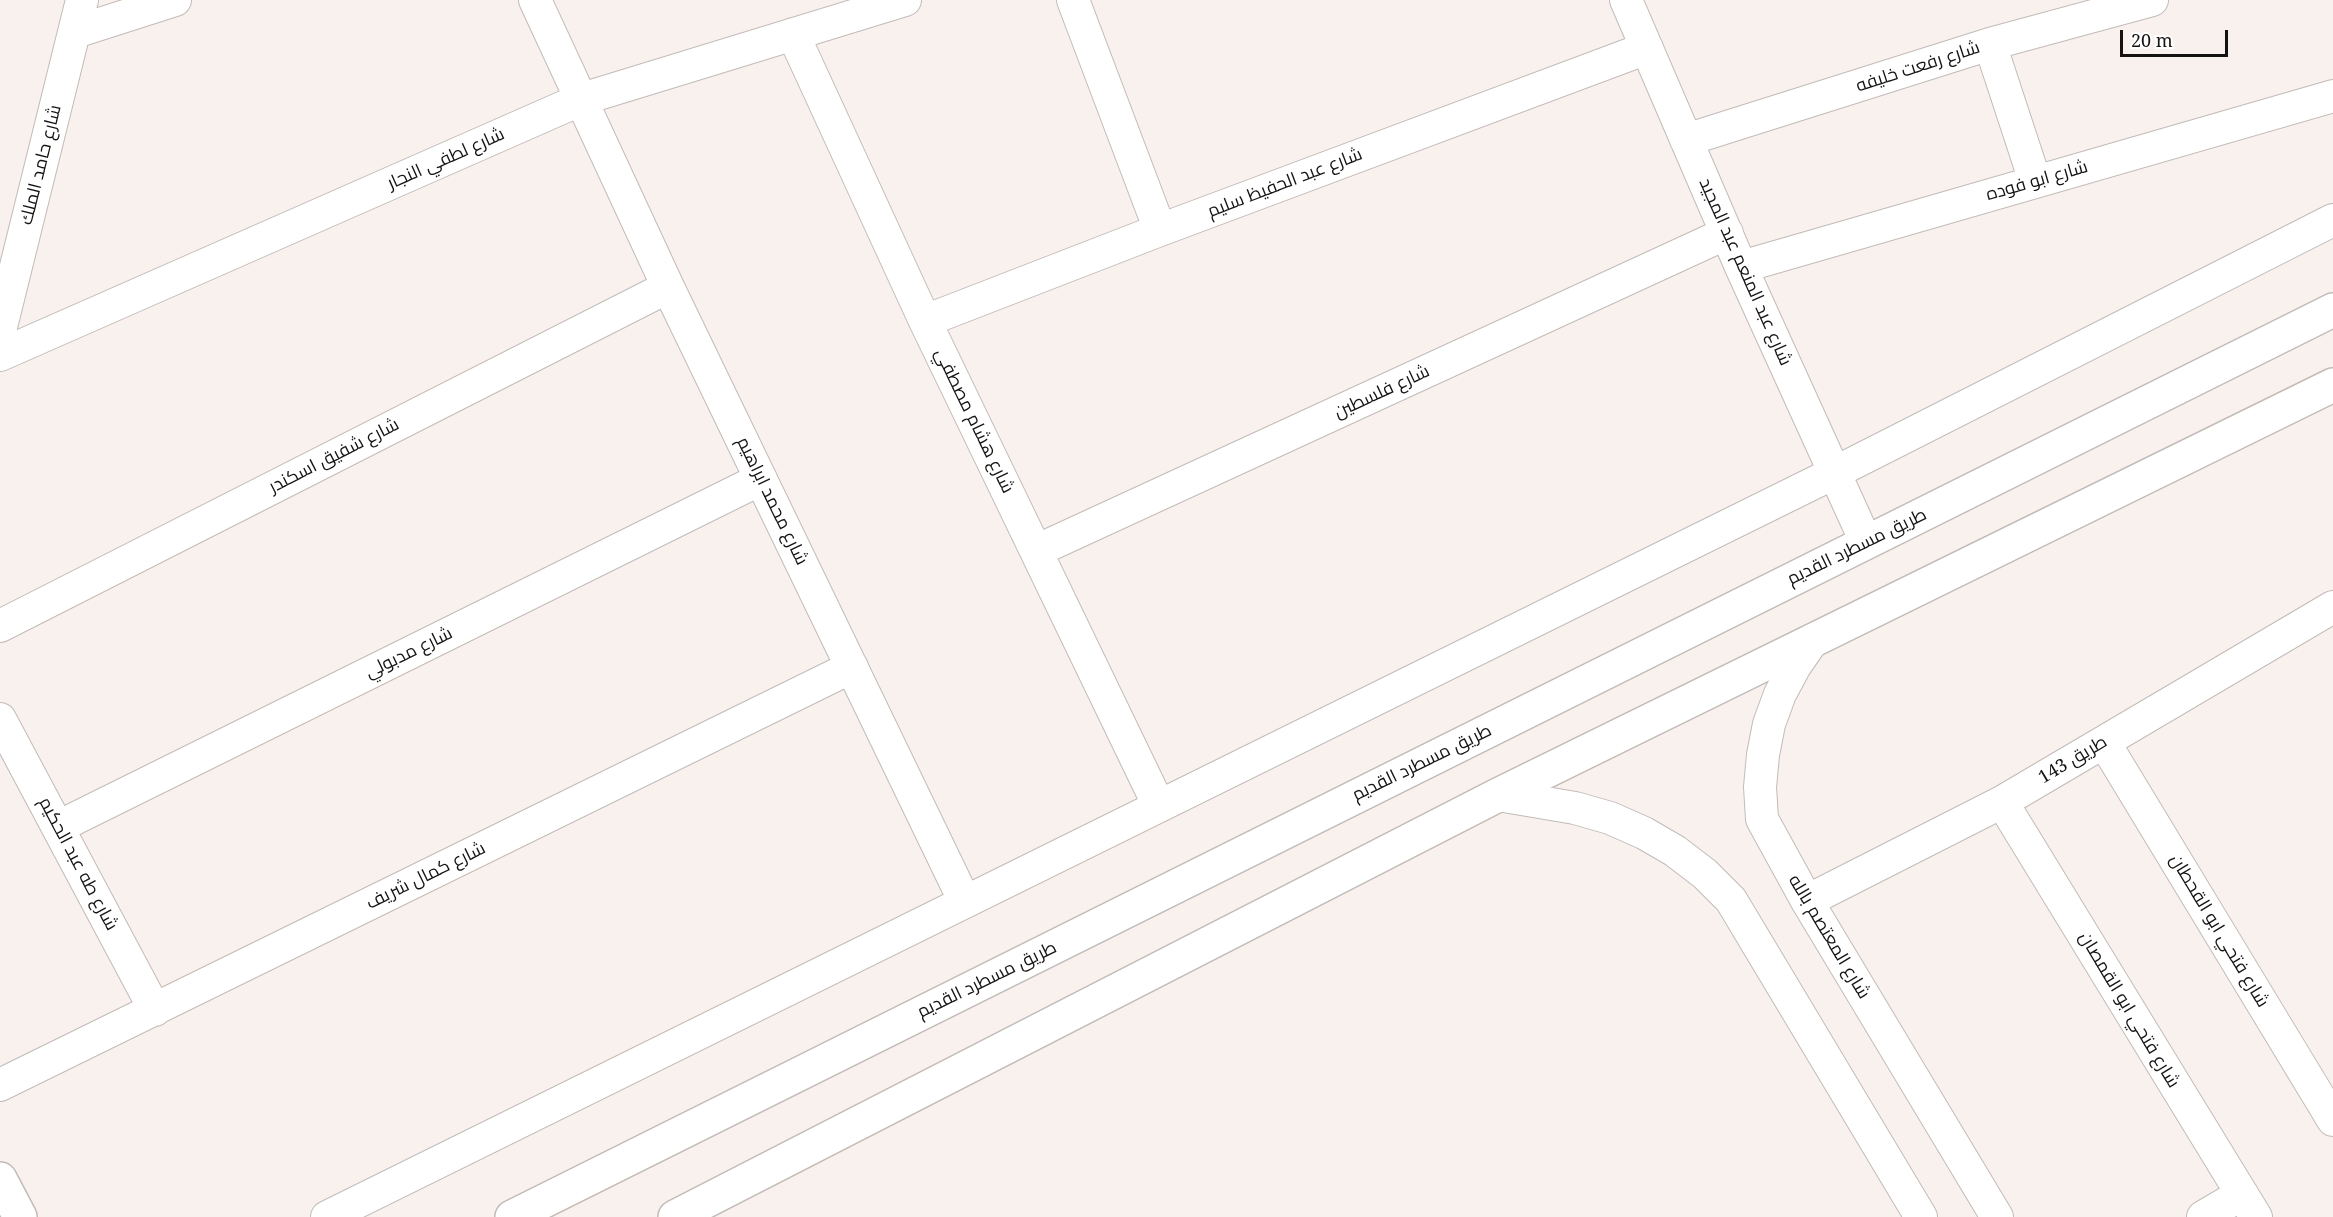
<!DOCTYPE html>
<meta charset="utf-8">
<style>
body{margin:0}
#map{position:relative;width:2333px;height:1217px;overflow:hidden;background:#f9f1ed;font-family:"Noto Serif",serif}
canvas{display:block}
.scale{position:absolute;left:2120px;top:30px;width:108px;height:27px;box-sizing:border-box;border:3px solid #151312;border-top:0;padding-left:8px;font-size:18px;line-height:21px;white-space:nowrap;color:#151312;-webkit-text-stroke:4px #fff;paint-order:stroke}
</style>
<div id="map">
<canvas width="2333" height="1217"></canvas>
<div class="scale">20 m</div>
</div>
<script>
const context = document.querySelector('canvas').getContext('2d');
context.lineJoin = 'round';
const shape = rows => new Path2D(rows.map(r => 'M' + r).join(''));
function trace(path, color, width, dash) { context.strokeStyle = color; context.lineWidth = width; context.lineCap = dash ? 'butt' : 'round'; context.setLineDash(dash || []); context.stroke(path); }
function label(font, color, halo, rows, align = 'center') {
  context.font = font + ' "Noto Serif",Cairo,serif'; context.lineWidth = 4.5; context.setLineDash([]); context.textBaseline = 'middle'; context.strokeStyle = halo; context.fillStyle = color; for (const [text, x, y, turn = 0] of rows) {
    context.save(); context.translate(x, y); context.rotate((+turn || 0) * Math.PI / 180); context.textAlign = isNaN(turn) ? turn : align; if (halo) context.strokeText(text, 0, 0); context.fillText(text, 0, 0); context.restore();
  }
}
const minor = shape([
 [535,0,668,287,965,902],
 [1073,0,1160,230],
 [1626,0,1741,267,1866,542],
 [75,32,175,0],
 [793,34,925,321,1159,806],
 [1990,44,2035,181],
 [1686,140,1990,44,2152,0],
 [1741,267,2333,96],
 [925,321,1160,230,1647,48],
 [0,331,82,0],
 [0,355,582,99,905,0],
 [1036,551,1727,233],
 [0,626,668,287],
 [1813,640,1795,666,1780,694,1769,724,1763,755,1760,787,1762,819,1807,901,1997,1217],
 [0,719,155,1010],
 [2104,742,2333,1120],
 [1498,795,1575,808,1610,818,1644,833,1675,851,1705,874,1731,900,1921,1217],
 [2002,802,2256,1217],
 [58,827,761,479],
 [1807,901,2002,802,2333,607],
 [0,1085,852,667],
 [327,1217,1836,472,2333,220],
 [2203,1217,2242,1194]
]);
const tertiary = shape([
 [0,1179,20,1217]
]);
const secondary = shape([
 [512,1217,2333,310],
 [675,1217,1498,795,2333,385]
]);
trace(minor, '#c2bbb7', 34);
trace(tertiary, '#c2bbb7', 36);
trace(secondary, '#c2bbb7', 36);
trace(minor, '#fff', 32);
trace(tertiary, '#fff', 33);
trace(secondary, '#fff', 33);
label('18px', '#151312', '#fff', [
 ["شارع رفعت خليفه",1918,67,-18],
 ["شارع لطفي النجار",446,159,-24],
 ["شارع حامد الملك",41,165,-76],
 ["شارع ابو فوده",2037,181,-16],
 ["شارع عبد الحفيظ سليم",1285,183,-21],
 ["شارع عبد المنعم عبد المجيد",1745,272,66],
 ["شارع فلسطين",1382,392,-25],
 ["شارع هشام مصطفي",974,421,64],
 ["شارع شفيق اسكندر",334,456,-27],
 ["شارع محمد ابراهيم",772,501,64],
 ["طريق مسطرد القديم",1857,547,-26],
 ["شارع مدبولي",409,653,-26],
 ["طريق 143",2073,760,-31],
 ["طريق مسطرد القديم",1422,763,-26],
 ["شارع طه عبد الحكيم",78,864,62],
 ["شارع كمال شريف",426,876,-26],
 ["شارع فتحي ابو القحطان",2219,931,59],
 ["شارع المعتصم بالله",1829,937,59],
 ["طريق مسطرد القديم",987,980,-26],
 ["شارع فتحي ابو القمصان",2129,1010,59]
]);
</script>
